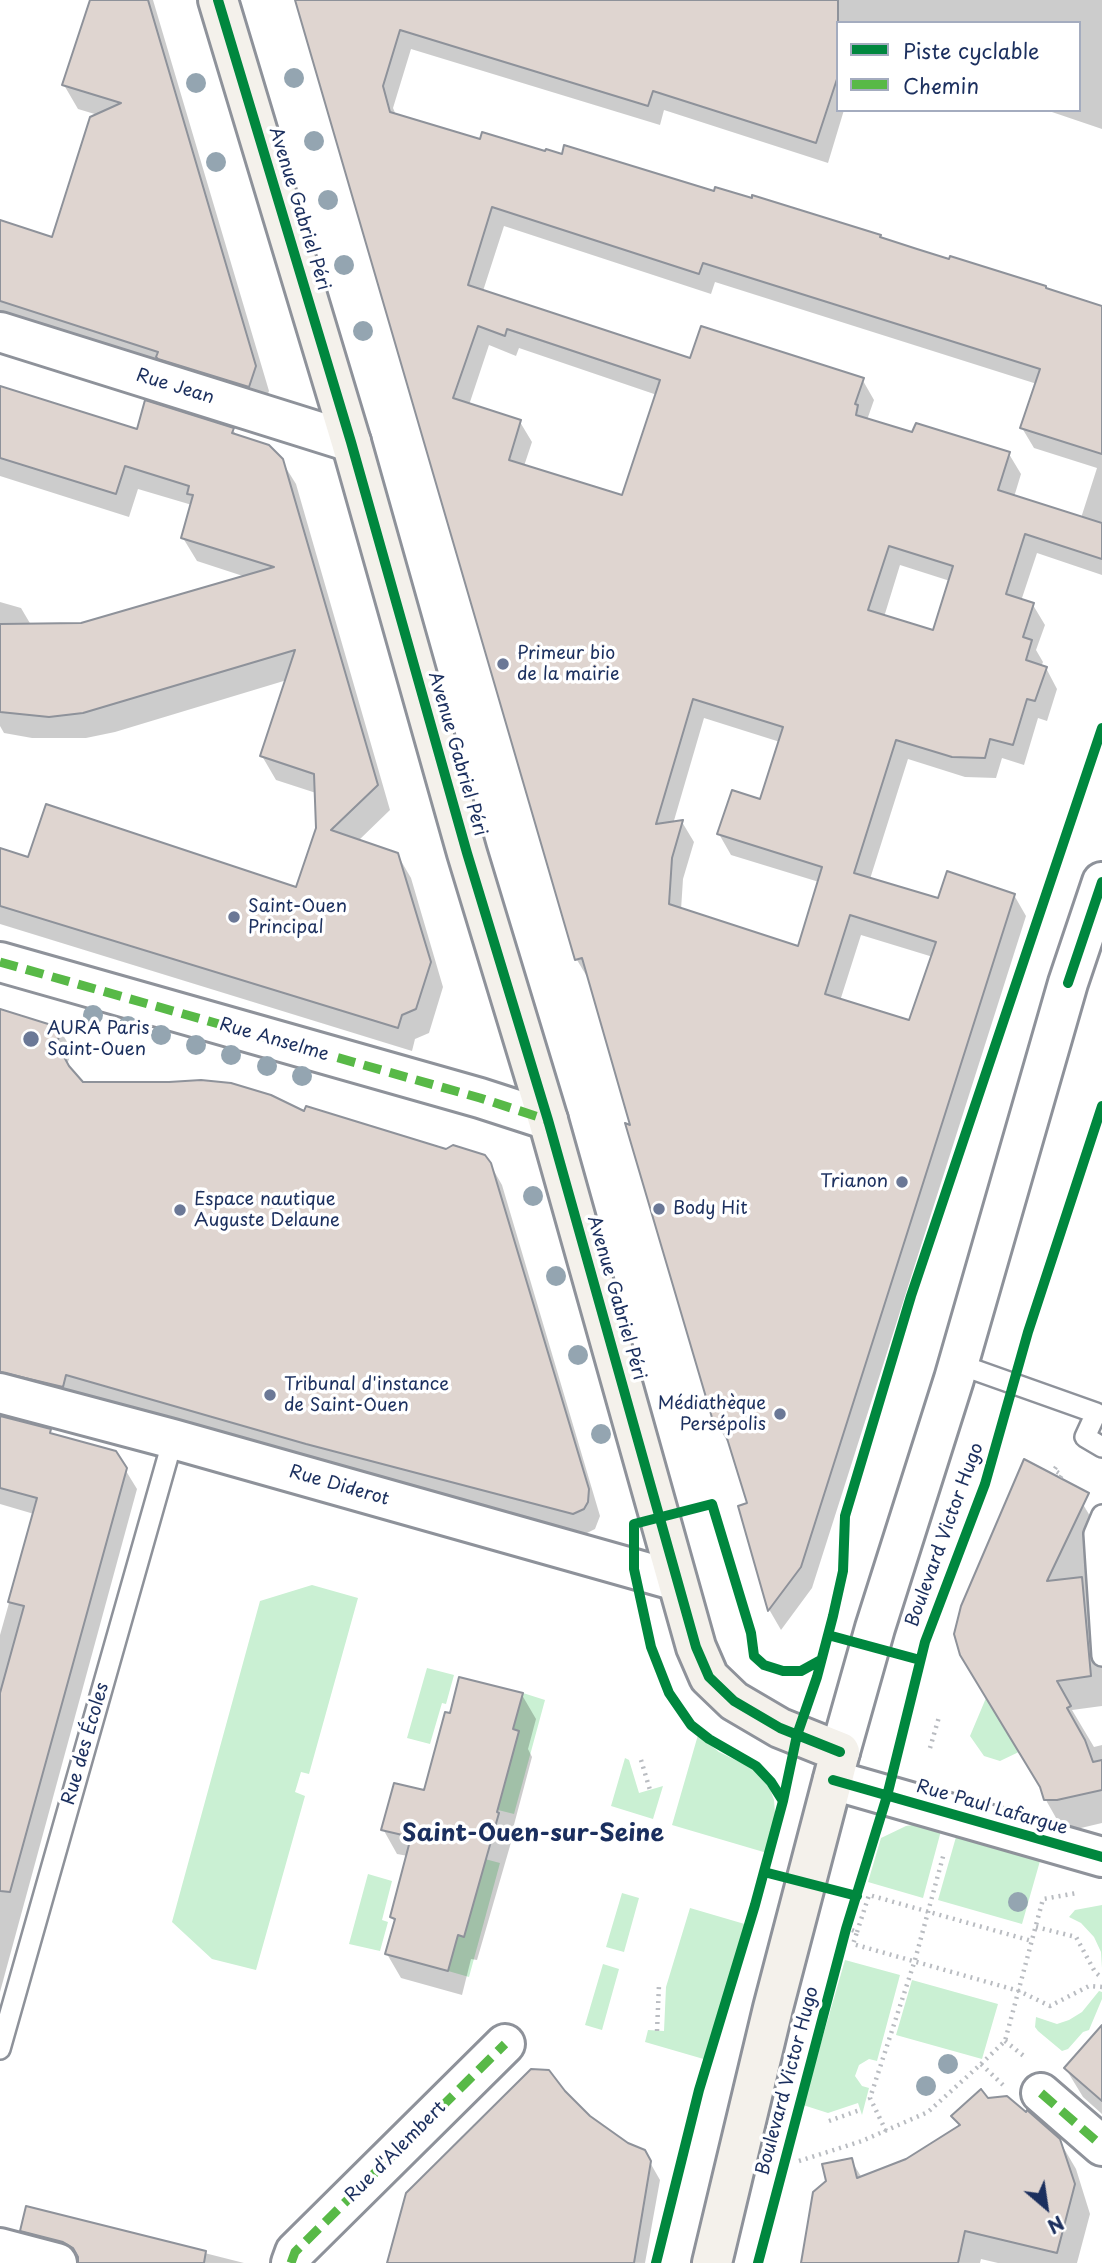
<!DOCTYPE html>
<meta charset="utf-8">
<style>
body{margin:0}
#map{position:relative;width:1102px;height:2263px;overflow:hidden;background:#fff;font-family:"Playpen Sans",sans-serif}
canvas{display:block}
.legend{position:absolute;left:836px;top:21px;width:245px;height:91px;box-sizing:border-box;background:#fff;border:2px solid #a4acbf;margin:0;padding:9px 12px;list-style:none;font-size:21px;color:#1b2f5e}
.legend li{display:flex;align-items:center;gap:14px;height:35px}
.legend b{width:35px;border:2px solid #a4acbf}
.north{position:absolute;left:1011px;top:2172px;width:70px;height:70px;-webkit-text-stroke:5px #fff;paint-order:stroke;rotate:151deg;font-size:19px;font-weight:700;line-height:28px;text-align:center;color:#1b2f5e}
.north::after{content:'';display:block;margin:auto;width:24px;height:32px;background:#1b2f5e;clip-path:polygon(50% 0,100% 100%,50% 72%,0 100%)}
</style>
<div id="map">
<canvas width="1102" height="2263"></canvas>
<ul class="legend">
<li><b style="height:9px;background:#00873e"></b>Piste cyclable</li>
<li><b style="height:9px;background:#58b947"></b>Chemin</li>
</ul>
<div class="north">N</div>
</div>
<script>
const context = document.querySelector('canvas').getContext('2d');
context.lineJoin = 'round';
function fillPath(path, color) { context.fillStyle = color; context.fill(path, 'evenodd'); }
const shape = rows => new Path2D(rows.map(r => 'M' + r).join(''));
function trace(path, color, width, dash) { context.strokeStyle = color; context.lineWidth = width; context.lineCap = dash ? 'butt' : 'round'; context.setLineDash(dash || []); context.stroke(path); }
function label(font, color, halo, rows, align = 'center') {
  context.font = font + ' "Playpen Sans",sans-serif'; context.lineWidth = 7; context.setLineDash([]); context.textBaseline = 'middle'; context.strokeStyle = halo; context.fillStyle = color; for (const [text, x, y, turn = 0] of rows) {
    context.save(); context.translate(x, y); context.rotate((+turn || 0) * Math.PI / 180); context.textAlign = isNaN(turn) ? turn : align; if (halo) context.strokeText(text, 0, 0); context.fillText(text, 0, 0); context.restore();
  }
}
fillPath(shape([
 [312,1585,358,1598,309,1774,301,1772,295,1792,305,1796,256,1970,212,1959,172,1922,260,1601],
 [427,1668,454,1675,446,1704,442,1703,430,1744,407,1738],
 [523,1693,545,1700,514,1814,498,1810,519,1732,513,1729],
 [986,1698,1023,1750,1000,1761,984,1756,970,1736],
 [698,1735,719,1752,752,1768,770,1789,774,1800,775,1813,767,1853,672,1825],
 [625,1758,629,1760,639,1793,663,1786,653,1819,611,1806],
 [919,1824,942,1827,923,1898,868,1882,881,1838,906,1826],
 [958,1830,1042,1854,1022,1924,938,1900],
 [485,1859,500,1863,469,1977,448,1971,458,1935,463,1937],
 [368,1874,392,1881,382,1920,388,1922,380,1951,349,1944],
 [622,1893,639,1898,624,1952,606,1947],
 [1102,1905,1102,1968,1101,1952,1094,1937,1081,1923,1069,1917,1075,1910],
 [690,1908,748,1925,707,2060,645,2042,648,2030,664,2031,666,1987],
 [845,1960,900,1975,877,2061,869,2059,859,2065,855,2076,862,2086,869,2088,862,2115,858,2103,828,2113,803,2105],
 [603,1964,619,1969,602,2030,585,2025],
 [912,1980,998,2004,982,2059,896,2035],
 [1099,1991,1102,1992,1102,1999,1089,2030,1083,2032,1068,2049,1062,2051,1038,2031,1035,2027,1036,2017,1057,2024,1069,2020,1082,2012]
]), '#caf0d3');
fillPath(shape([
 [92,0,153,0,269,391,262,410,0,320,0,222,53,239,98,115,78,109,64,85],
 [297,0,1102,0,1102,129,1046,110,1079,110,1079,23,838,23,838,110,844,110,828,163,664,110,660,125,411,49,393,108,396,115,481,141,546,154,715,193,880,237,882,239,1102,308,1102,575,1037,553,1021,601,1033,605,1045,625,1036,650,1043,662,1041,667,1046,668,1057,689,1047,721,1038,718,1024,765,1002,758,996,778,965,777,908,759,870,879,939,900,1014,895,1026,916,812,1588,781,1630,770,1611,740,1507,749,1505,729,1440,727,1441,715,1421,628,1126,633,1128,589,980,577,960],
 [504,226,711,294,715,282,1037,384,1022,428,1034,448,1097,468,1081,518,1014,497,1021,474,1009,454,913,434,867,420,874,400,862,379,691,360,483,291],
 [489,345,516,356,519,348,657,395,623,498,524,466,532,442,520,422,469,405],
 [900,565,950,581,934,632,884,617],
 [704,718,780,742,761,801,719,834,731,855,819,882,799,948,681,910,683,879,694,842,682,822,673,824],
 [861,935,933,957,910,1022,840,1001],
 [0,388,138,431,233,430,237,436,281,460,296,484,390,810,358,841,397,854,411,878,443,987,429,1033,415,1039,412,1051,0,924,0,850,30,859,297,889,318,828,316,793,276,780,262,756,287,680,115,732,86,738,32,738,4,733,0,726,0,602,21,608,31,625,81,625,246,577,197,561,183,538,192,505,138,489,129,517,0,476],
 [0,1011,60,1030,72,1050,67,1065,82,1084,305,1114,490,1164,502,1185,600,1516,595,1529,585,1534,319,1463,0,1395],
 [0,1417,50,1431,53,1436,115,1453,137,1489,0,1992,0,1635,34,1514,0,1504],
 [1072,1486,1090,1516,1102,1650,1102,1706,1072,1710,1094,1747,1102,1745,1102,1823,1064,1832,1047,1802,1042,1789,980,1685],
 [522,1695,536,1719,528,1749,532,1757,511,1836,512,1839,477,1960,471,1959,462,1995,401,1978,387,1954,396,1924,392,1917,408,1856,397,1854,383,1829,425,1792,451,1715],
 [1102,2027,1102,2114,1083,2097,1066,2069],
 [988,2100,1059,2140,1076,2169,1090,2214,1077,2263,998,2263,981,2259,980,2263,803,2263,851,2160,862,2178,907,2161,960,2127,954,2116],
 [599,2126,627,2145,644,2152,660,2180,645,2263,389,2263],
 [27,2208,244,2263,77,2263,34,2252,22,2230]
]), '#0003');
const building = shape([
 [90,0,148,0,256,366,249,387,158,359,156,357,158,352,0,301,0,220,52,237,90,117,121,103,62,85,90,0],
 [295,0,838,0,838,76,816,143,653,91,648,106,400,30,383,86,390,112,480,139,482,132,545,151,546,149,562,154,564,145,714,191,715,187,752,198,752,195,881,235,880,237,917,249,949,259,950,256,1046,286,1046,288,1102,306,1102,454,1020,428,1040,369,703,263,699,274,492,207,468,285,690,358,701,326,864,378,855,404,858,405,856,415,912,432,916,423,1010,452,998,490,1102,523,1102,559,1025,534,1006,594,1034,603,1023,637,1032,640,1026,660,1047,667,1035,701,1027,699,1013,745,990,739,985,758,952,757,896,740,854,873,938,898,947,871,1015,894,801,1567,768,1611,738,1506,747,1503,721,1419,713,1421,625,1123,630,1125,582,958,575,960,295,0],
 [478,326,505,336,507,329,660,380,622,495,509,460,521,420,453,398,478,326],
 [889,546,953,566,933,630,868,610,889,546],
 [693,699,783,727,760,799,732,790,717,834,822,867,798,946,669,904,672,858,683,820,656,824,693,699],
 [850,915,936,942,909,1020,825,994,850,915],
 [0,386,137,429,145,400,234,428,232,433,269,445,283,459,378,785,331,830,398,853,431,962,416,1009,402,1015,398,1028,0,906,0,848,28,857,46,804,296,887,316,828,314,774,260,756,295,650,83,713,49,717,0,712,0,624,81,623,274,567,181,538,193,495,187,494,189,486,125,466,116,494,0,458,0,386],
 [0,1009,61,1028,57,1044,69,1066,83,1082,169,1082,201,1080,231,1083,271,1095,304,1111,306,1106,446,1149,453,1145,485,1155,491,1163,589,1489,588,1502,584,1509,573,1514,306,1444,66,1375,63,1387,0,1372,0,1009],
 [0,1416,51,1429,50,1433,116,1451,127,1468,10,1892,0,1891,0,1693,24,1606,8,1602,37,1498,0,1488,0,1416],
 [1024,1459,1089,1493,1047,1581,1082,1577,1091,1676,1057,1681,1071,1706,1067,1708,1085,1740,1093,1762,1102,1760,1102,1790,1057,1800,1044,1800,1040,1787,960,1655,954,1634,961,1606,1024,1459],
 [459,1677,523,1693,513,1729,519,1731,497,1812,499,1813,464,1937,458,1935,448,1971,385,1954,395,1919,390,1917,411,1837,381,1830,394,1783,424,1790,445,1712,450,1713,459,1677],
 [1102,2025,1102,2101,1064,2068,1102,2025],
 [531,2069,549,2070,565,2091,590,2116,628,2143,645,2150,651,2161,634,2263,387,2263,406,2193,531,2069],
 [981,2089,988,2098,1007,2096,1026,2112,1027,2110,1060,2139,1075,2184,1057,2253,965,2231,958,2263,801,2263,813,2192,826,2181,822,2164,852,2158,857,2178,906,2159,960,2125,951,2116,981,2089],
 [26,2206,206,2251,204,2263,78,2263,78,2257,73,2248,63,2242,20,2231,26,2206]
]);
fillPath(building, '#dfd5d0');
trace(building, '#8e929a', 2);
const lane = shape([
 [958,1364,1096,1413,1085,1437,1102,1447],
 [1102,1515,1094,1534,1102,1656],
 [0,2049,173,1439]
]);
const street = shape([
 [0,332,351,442],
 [0,962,480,1098,548,1120],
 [0,1393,173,1439,677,1581],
 [833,1780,1102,1857],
 [1041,2093,1102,2146],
 [291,2263,295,2252,505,2044]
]);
const secondary = shape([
 [840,1752,875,1628,954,1379,1068,983,1102,882],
 [0,2248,57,2263]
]);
const primary = shape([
 [218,0,351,442,467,853,548,1120,696,1647,709,1677,734,1701,780,1728,840,1752,773,2008,712,2263]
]);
trace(lane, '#8e929a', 24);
trace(street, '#8e929a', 44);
trace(secondary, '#8e929a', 44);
trace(primary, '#8e929a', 44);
trace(shape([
 [1056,1467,1054,1470,1062,1475,1060,1478],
 [930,1748,939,1717],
 [641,1760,650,1790],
 [1036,1927,1076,1937,1095,1972,1102,1978],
 [852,1930,857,1932,853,1944,1019,1991,1050,2006,1089,1986,1102,1987],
 [857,1932,869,1895,1032,1941],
 [657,2031,659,1985],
 [1005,2041,1025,2057],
 [981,2064,1005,2041,1043,1899,1077,1893],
 [829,2121,860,2110],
 [886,2131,870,2098,915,1960,944,1853],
 [799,2161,862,2141,928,2112,981,2064,1003,2085]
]), '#b9bcc1', 4.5, [2, 5]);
trace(lane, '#fff', 19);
trace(street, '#fff', 38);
trace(secondary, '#fff', 38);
trace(primary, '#f4f1eb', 38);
trace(shape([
 [0,962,480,1098,548,1120],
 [1041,2093,1102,2146],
 [291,2263,295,2252,505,2044]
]), '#58b947', 9, [18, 9]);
trace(shape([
 [218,0,351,442,467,853,548,1120,696,1647,709,1677,734,1701,780,1728,840,1752],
 [1068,983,1102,882],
 [828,1635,920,1660],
 [833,1780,1102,1857],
 [783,1801,771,1782,756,1766,709,1739,691,1725,669,1693,651,1647,634,1569,634,1524,712,1504,751,1633,754,1656,764,1665,783,1671,801,1671,821,1660],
 [764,1872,857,1896],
 [656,2263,699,2090,755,1905,783,1801,797,1735,817,1677,833,1616,843,1571,845,1516,911,1296,1102,728],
 [758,2263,846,1929,887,1796,925,1642,985,1484,1028,1332,1102,1106]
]), '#00873e', 10);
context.fillStyle = '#94a5b1';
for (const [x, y] of [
 [294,78],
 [196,83],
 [314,141],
 [216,162],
 [328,200],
 [344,265],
 [363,331],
 [93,1015],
 [128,1026],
 [161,1035],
 [196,1045],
 [231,1055],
 [267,1066],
 [302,1076],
 [533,1196],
 [556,1276],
 [578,1355],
 [601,1434],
 [1018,1902],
 [948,2064],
 [926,2086]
]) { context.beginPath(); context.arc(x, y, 10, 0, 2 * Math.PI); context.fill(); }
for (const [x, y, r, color] of [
 [503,664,7,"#6b7896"],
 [234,917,7,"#6b7896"],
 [31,1039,9,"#6b7896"],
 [902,1182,7,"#6b7896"],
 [659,1209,7,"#6b7896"],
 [180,1210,7,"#6b7896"],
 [270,1395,7,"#6b7896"],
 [780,1414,7,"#6b7896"]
]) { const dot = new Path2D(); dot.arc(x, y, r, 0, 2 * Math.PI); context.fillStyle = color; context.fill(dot); trace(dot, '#fff', 2.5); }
label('18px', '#1b2f5e', '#fff', [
 ["Avenue Gabriel Péri",299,209,73],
 ["Rue Jean",175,387,17],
 ["Avenue Gabriel Péri",457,754,74],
 ["Rue Anselme",274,1040,16],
 ["Avenue Gabriel Péri",616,1298,74],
 ["Rue Diderot",339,1486,16],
 ["Boulevard Victor Hugo",945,1535,-70],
 ["Rue des Écoles",86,1744,-74],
 ["Rue Paul Lafargue",992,1808,16],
 ["Boulevard Victor Hugo",788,2081,-75],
 ["Rue d'Alembert",396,2152,-45]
]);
label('18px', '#1b2f5e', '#fff', [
 ["Primeur bio",517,654],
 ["de la mairie",517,675],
 ["Saint-Ouen",248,907],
 ["Principal",248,928],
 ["AURA Paris",47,1029],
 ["Saint-Ouen",47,1050],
 ["Trianon",888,1182,"right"],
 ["Espace nautique",194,1200],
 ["Auguste Delaune",194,1221],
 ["Body Hit",673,1209],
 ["Tribunal d'instance",284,1385],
 ["de Saint-Ouen",284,1406],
 ["Médiathèque",766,1404,"right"],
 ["Persépolis",766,1425,"right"]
], 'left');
label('bold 24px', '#1b2f5e', '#fff', [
 ["Saint-Ouen-sur-Seine",533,1834]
]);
</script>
